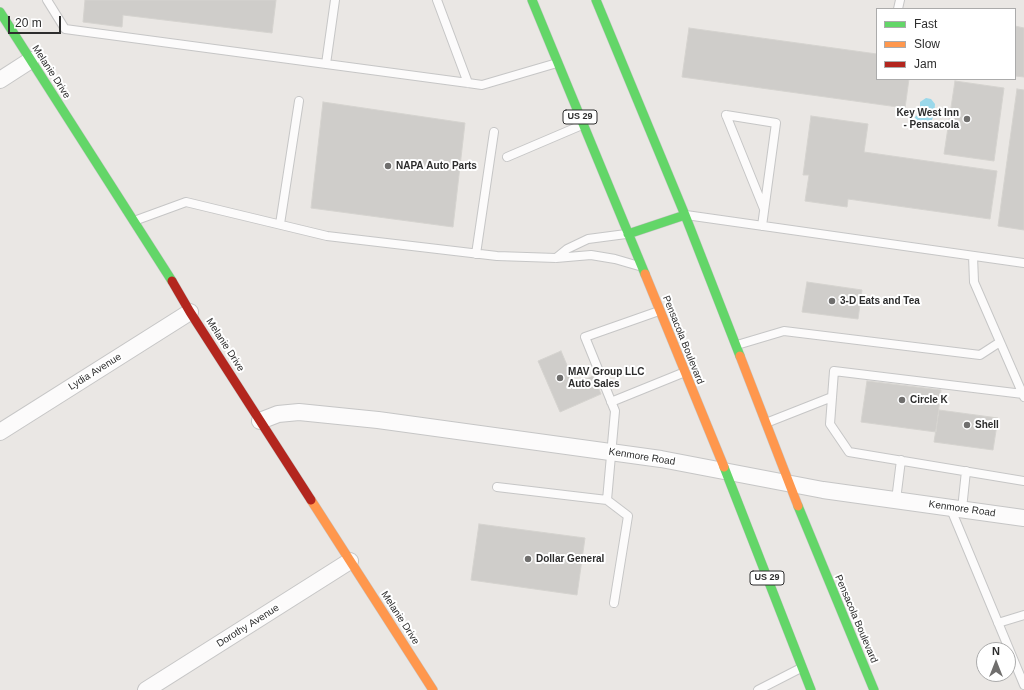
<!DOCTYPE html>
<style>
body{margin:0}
#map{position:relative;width:1024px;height:690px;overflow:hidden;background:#eae7e4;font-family:Arial,sans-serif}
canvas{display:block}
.legend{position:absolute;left:876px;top:8px;width:140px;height:72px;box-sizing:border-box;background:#fff;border:1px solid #ababab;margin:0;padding:5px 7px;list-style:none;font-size:12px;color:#2d2d2d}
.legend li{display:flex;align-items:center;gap:8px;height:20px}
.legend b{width:20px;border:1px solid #ababab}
.north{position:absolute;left:976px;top:642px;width:40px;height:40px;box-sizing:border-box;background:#fff;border:1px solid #ababab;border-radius:50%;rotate:0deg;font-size:11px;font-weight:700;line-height:16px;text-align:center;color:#2d2d2d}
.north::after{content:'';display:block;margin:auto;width:14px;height:18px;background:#6f6e6d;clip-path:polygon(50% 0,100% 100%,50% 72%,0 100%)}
.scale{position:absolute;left:8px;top:16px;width:53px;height:18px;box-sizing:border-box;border:2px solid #2d2d2d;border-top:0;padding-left:5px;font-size:12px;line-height:14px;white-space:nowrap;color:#2d2d2d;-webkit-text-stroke:3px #fff;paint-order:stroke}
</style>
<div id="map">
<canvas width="1024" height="690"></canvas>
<ul class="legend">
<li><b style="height:5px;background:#63d668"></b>Fast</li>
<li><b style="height:5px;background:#ff974d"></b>Slow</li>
<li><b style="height:5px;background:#b3261e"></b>Jam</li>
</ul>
<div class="north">N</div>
<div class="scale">20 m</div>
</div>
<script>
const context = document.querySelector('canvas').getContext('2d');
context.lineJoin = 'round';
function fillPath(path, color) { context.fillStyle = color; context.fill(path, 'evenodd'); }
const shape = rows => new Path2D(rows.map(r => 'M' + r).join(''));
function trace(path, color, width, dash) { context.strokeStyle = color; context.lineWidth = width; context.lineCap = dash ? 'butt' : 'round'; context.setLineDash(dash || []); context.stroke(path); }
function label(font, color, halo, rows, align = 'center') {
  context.font = font + ' Arial,sans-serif'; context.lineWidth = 4; context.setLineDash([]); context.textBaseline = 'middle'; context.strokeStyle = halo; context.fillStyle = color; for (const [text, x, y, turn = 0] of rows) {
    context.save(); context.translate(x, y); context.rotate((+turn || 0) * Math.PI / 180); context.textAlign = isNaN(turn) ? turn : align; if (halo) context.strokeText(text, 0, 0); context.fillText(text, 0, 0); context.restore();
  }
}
fillPath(shape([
 [926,98,931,99,935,104,934,115,931,122,927,129,920,130,914,123,915,117,920,113,920,102]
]), '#9ad8ea');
const building = shape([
 [85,0,276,0,272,33,123,15,122,27,83,22,85,0],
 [1015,26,1024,28,1024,77,1015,76,1015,26],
 [689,28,877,54,877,79,909,79,905,108,682,77,689,28],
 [955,81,1004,88,994,161,944,154,955,81],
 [1017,89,1024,90,1024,230,998,226,1017,89],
 [323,102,465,123,453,227,311,208,323,102],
 [811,116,868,124,864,152,997,171,990,219,848,199,847,207,805,201,809,175,803,175,811,116],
 [807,282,862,290,858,319,802,312,807,282],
 [561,351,575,384,593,376,601,394,560,412,538,361,561,351],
 [867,381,941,390,936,432,861,422,867,381],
 [939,410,998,418,993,450,934,442,939,410],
 [479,524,585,538,577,595,471,580,479,524]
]);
fillPath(building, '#cfcdca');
trace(building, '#d5d3cf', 1);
const lane = shape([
 [47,0,65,29,468,83,482,85,557,63],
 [437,0,468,83],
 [898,9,900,0],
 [326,64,335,0],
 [726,115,776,123,762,226],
 [726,115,764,209],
 [507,157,582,125],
 [686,215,1024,263],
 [134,221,186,202,327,236,497,256,556,258,591,255,615,259,639,266],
 [280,224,299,101],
 [476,254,494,132],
 [973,256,974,282,1024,397],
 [556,258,567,249,588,239,626,234],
 [737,345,784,331,980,355,1000,342],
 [1023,394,834,371,830,424,849,452,1024,481],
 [611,402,685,372],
 [766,423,832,397],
 [497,487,607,500,628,516,614,603],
 [607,500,615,411,585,337,659,311],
 [896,500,901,460],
 [950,507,1024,685],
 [962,509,966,471],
 [998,623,1024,615],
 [758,690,801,668]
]);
const street = shape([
 [0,80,31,60],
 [260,421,278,414,299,412,378,420,661,459,823,490,1024,518],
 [0,432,190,312],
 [146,690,350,561]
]);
const fast = shape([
 [532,0,645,274],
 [596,0,685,215,740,356],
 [0,12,172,281],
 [628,234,685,215],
 [724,467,811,690],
 [798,506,874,690]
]);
const slow = shape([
 [645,274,724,467],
 [740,356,798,506],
 [311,500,433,690]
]);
const jam = shape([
 [172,281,190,312,311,500]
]);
trace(lane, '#c6c6c6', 10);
trace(street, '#c6c6c6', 18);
trace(fast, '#c6c6c6', 10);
trace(slow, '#c6c6c6', 10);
trace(jam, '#c6c6c6', 10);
trace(lane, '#fcfbfb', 8);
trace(street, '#fcfbfb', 16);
trace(fast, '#63d668', 9);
trace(slow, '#ff974d', 9);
trace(jam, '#b3261e', 9);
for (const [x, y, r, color] of [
 [967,119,4,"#6f6e6d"],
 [388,166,4,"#6f6e6d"],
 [832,301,4,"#6f6e6d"],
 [560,378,4,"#6f6e6d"],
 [902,400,4,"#6f6e6d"],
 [967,425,4,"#6f6e6d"],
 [528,559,4,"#6f6e6d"]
]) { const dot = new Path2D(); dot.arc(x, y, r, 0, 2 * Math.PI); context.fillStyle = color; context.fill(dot); trace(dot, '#fff', 1.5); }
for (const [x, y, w] of [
 [580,117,34],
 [767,578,34]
]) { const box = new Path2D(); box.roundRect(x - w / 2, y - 7, w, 14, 3); context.fillStyle = '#fff'; context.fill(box); trace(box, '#2d2d2d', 1); }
label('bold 9px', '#2d2d2d', null, [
 ["US 29",580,117],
 ["US 29",767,578]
]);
label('10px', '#2d2d2d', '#fff', [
 ["Melanie Drive",51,72,57],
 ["Pensacola Boulevard",683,340,68],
 ["Melanie Drive",225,345,57],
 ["Lydia Avenue",95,372,-32],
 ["Kenmore Road",642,457,9],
 ["Kenmore Road",962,509,8],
 ["Melanie Drive",400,618,57],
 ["Pensacola Boulevard",856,619,67],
 ["Dorothy Avenue",248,626,-32]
]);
label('bold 10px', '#2d2d2d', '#fff', [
 ["Key West Inn",959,113,"right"],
 ["- Pensacola",959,125,"right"],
 ["NAPA Auto Parts",396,166],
 ["3-D Eats and Tea",840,301],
 ["MAV Group LLC",568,372],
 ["Auto Sales",568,384],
 ["Circle K",910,400],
 ["Shell",975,425],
 ["Dollar General",536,559]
], 'left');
</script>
